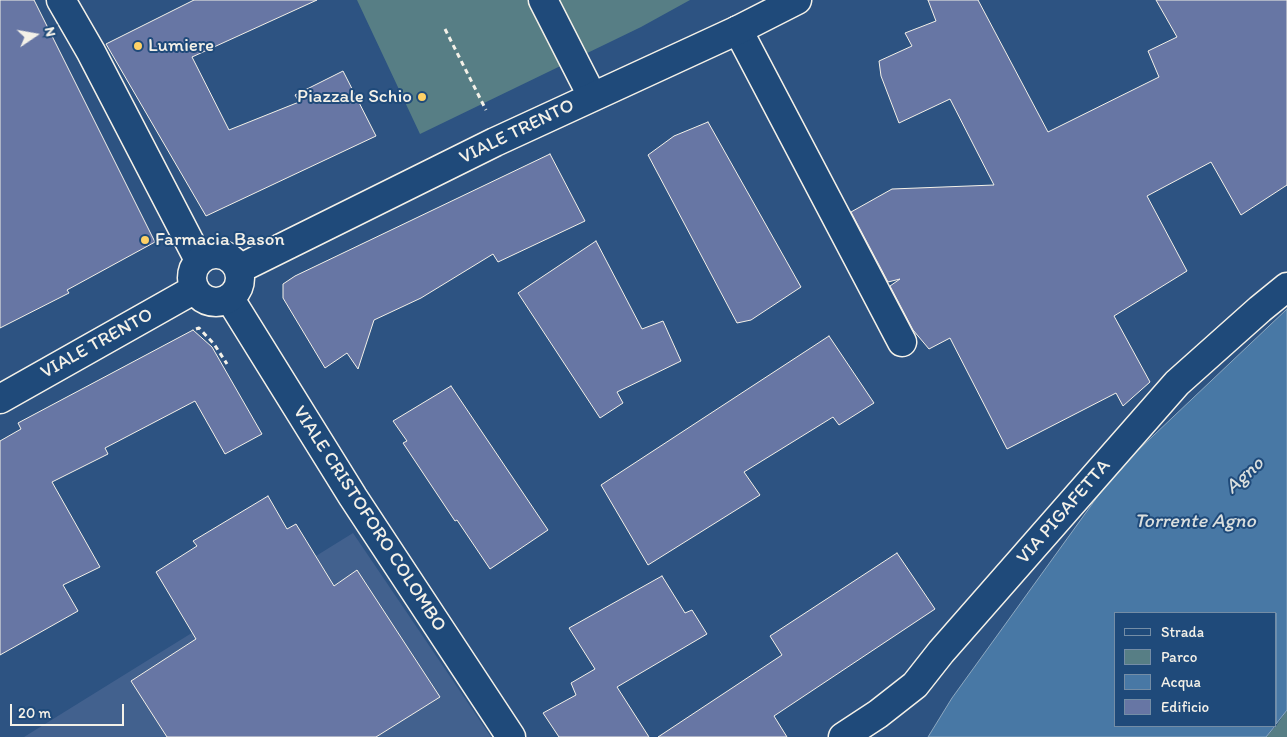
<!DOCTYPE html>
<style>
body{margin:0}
#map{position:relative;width:1287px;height:737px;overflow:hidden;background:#2d5382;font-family:Itim,sans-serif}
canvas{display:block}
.legend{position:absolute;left:1114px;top:612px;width:162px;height:115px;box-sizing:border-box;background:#1f4a7a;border:1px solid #748da6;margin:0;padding:6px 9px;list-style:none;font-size:15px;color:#f4f1e8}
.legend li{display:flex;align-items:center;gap:10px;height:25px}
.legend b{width:25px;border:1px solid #748da6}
.north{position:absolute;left:10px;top:10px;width:50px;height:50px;-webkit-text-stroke:4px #1f4a7a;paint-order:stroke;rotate:78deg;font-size:14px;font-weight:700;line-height:20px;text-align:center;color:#f4f1e8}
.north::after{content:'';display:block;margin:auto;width:18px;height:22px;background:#f4f1e8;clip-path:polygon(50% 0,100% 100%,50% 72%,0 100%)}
.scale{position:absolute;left:10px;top:704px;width:114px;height:22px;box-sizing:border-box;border:2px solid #f4f1e8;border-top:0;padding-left:6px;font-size:15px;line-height:18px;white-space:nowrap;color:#f4f1e8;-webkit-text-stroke:4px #1f4a7a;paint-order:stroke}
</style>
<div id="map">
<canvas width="1287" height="737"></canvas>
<ul class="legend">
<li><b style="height:6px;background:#1f4a7a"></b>Strada</li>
<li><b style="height:14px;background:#577e85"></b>Parco</li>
<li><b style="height:14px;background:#4878a5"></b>Acqua</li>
<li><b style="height:14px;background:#6776a4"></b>Edificio</li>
</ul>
<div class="north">N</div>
<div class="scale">20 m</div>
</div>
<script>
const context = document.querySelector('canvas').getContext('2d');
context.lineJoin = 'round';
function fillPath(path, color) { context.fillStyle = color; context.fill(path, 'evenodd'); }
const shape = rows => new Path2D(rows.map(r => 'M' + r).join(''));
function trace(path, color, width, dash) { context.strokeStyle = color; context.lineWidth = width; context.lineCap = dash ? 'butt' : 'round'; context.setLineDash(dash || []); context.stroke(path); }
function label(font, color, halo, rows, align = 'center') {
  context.font = font + ' Itim,sans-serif'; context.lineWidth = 4; context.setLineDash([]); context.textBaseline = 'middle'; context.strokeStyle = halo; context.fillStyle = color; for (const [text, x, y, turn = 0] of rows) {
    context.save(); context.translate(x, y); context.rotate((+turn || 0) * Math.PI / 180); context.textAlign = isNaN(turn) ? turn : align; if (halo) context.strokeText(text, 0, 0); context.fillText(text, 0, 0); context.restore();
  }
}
fillPath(shape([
 [353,533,491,737,24,737]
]), '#42618e');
fillPath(shape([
 [357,0,690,0,641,27,420,134],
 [1287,710,1287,737,1266,737,1276,726]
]), '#577e85');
const water = shape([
 [1287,309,1287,710,1276,724,1276,613,1116,613,1116,726,1275,726,1266,737,928,737,952,698,1116,471,1287,309]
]);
fillPath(water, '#4878a5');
trace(water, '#8da8c0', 1);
const building = shape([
 [0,0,34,0,155,242,67,290,69,293,0,328,0,0],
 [194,0,317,0,192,57,229,130,299,102,295,95,343,71,376,136,206,216,106,44,194,0],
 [928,0,978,0,1048,132,1159,77,1148,51,1177,37,1156,0,1287,0,1287,185,1241,215,1211,162,1147,196,1187,271,1114,316,1150,382,1123,406,1116,393,1007,449,950,338,929,349,913,330,890,286,900,279,888,282,851,212,892,189,994,185,950,99,899,123,881,76,879,61,912,46,905,33,936,21,928,0],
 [708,122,801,287,751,320,737,323,648,155,674,136,708,122],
 [550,154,585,221,498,262,493,254,421,298,374,320,358,369,347,353,325,368,283,298,283,284,295,276,550,154],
 [596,241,642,329,663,321,681,361,617,392,623,403,600,418,518,293,596,241],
 [193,330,212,347,262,434,225,454,195,401,105,448,108,454,52,482,100,567,63,585,78,611,0,655,0,441,21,429,18,423,193,330],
 [829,336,874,403,839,425,833,417,744,472,760,495,648,565,601,485,829,336],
 [451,386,548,530,490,569,457,520,455,521,403,443,407,441,393,421,451,386],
 [268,496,287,529,296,524,334,586,357,570,440,697,376,737,167,737,131,681,196,639,156,572,197,546,193,541,268,496],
 [897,553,935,609,774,716,787,737,658,737,782,655,770,636,897,553],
 [662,576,685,613,692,610,707,634,617,687,649,737,559,737,543,713,576,695,571,683,595,669,569,628,662,576]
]);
fillPath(building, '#6776a4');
trace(building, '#f4f1e8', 1);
const minor = shape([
 [61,0,91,52,199,260],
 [543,0,592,96],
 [738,30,902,342],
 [230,299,353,497,511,737],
 [843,737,878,714,915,685,941,652,1177,383,1260,309,1287,287]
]);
const major = shape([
 '192 278a24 24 0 1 1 48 0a24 24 0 1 1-48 0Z',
 [239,269,495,142,738,30,797,0],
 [0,399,195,289]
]);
trace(minor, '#f4f1e8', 31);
trace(major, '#f4f1e8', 31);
trace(shape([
 [445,29,486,110],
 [196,329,199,328,214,344,227,364]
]), '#f4f1e8', 3, [5, 4]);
trace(minor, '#1f4a7a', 28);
trace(major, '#1f4a7a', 28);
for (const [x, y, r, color] of [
 [138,46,5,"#ffd166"],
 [422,97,5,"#ffd166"],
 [145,240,5,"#ffd166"]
]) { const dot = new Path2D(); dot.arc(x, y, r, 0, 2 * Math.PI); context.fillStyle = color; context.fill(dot); trace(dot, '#1f4a7a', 2); }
label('19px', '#f4f1e8', '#1f4a7a', [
 ["Lumiere",148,46],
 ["Piazzale Schio",412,97,"right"],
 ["Farmacia Bason",155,240]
], 'left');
label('19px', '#f4f1e8', '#1f4a7a', [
 ["VIALE TRENTO",517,132,-26],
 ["VIALE TRENTO",97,344,-29],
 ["VIA PIGAFETTA",1064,512,-49],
 ["VIALE CRISTOFORO COLOMBO",369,519,57]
]);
label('italic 20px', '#dadfde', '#1f4a7a', [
 ["Agno",1245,476,-42],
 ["Torrente Agno",1195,522]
]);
</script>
